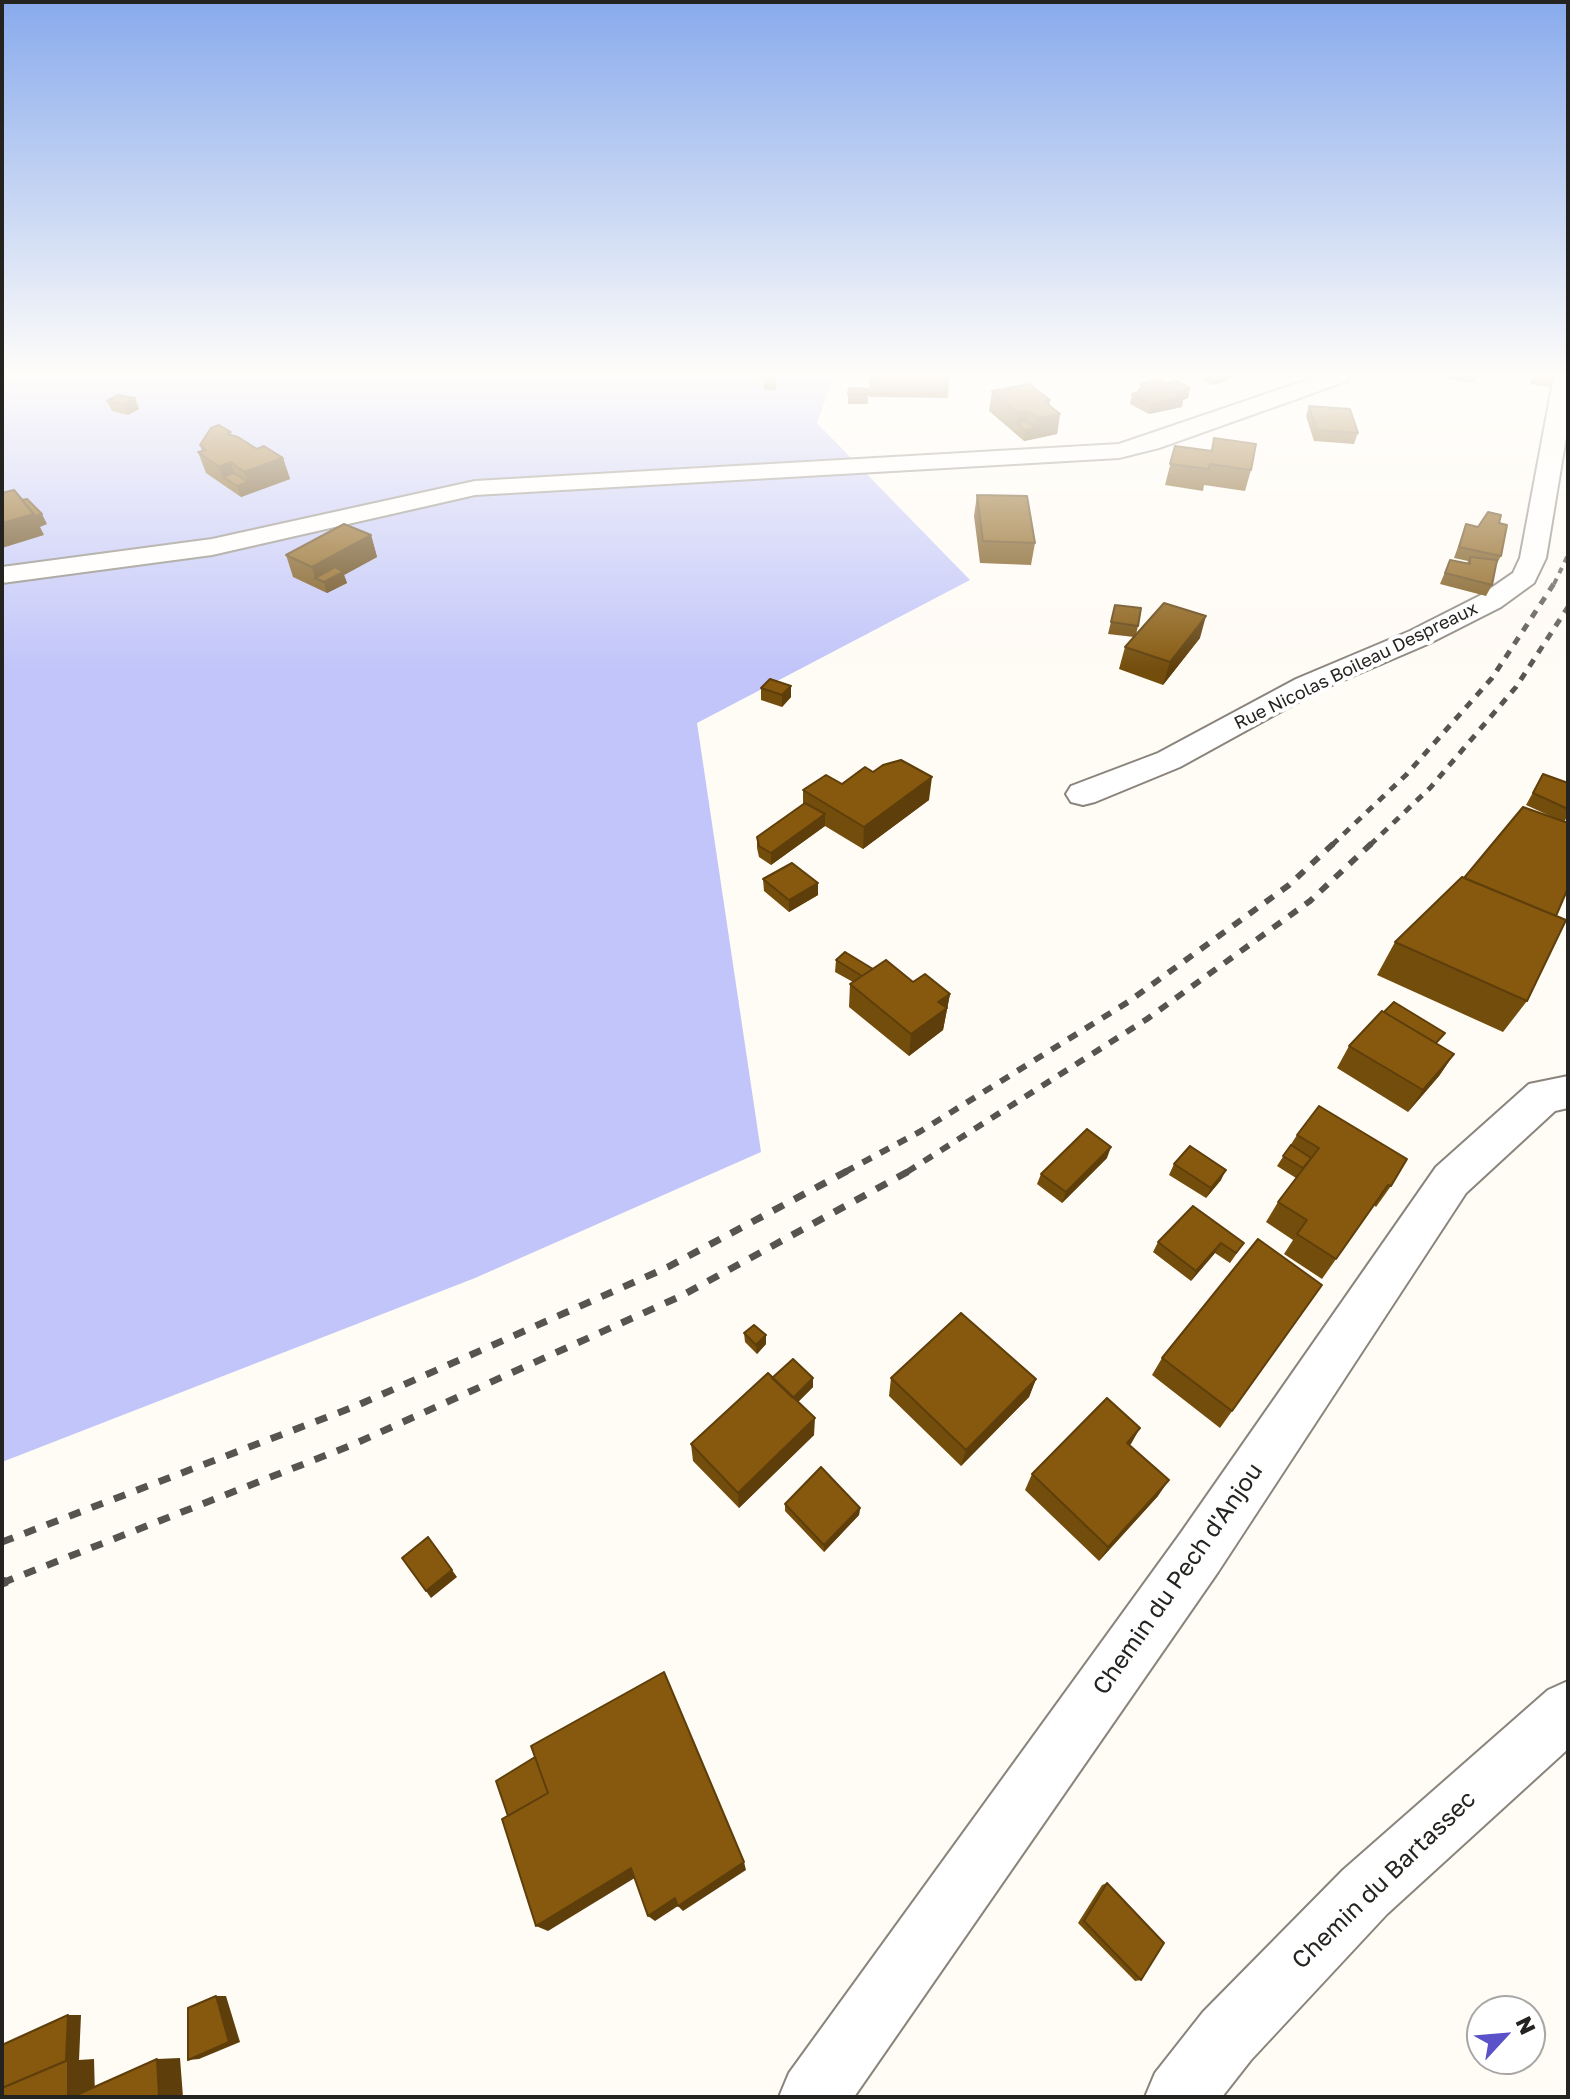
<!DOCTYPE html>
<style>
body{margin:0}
#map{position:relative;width:1570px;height:2099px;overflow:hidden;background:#fffbf5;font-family:"Golos Text",sans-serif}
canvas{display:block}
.frame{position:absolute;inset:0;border:4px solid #25231f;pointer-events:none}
.north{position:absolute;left:1466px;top:1995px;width:80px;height:80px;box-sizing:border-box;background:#fff;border:2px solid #a8a7a5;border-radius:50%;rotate:64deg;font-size:22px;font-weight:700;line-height:32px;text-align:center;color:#25231f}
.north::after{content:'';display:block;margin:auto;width:28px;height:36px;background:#5b52ca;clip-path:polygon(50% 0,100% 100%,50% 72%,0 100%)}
</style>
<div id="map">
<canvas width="1570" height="2099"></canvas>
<div class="frame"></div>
<div class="north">N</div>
</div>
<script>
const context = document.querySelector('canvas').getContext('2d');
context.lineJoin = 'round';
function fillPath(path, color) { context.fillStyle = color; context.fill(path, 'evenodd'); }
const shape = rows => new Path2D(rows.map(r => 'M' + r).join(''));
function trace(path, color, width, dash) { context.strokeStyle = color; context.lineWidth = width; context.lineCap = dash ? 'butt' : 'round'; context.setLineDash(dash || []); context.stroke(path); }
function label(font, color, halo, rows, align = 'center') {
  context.font = font + ' "Golos Text",sans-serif'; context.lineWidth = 8; context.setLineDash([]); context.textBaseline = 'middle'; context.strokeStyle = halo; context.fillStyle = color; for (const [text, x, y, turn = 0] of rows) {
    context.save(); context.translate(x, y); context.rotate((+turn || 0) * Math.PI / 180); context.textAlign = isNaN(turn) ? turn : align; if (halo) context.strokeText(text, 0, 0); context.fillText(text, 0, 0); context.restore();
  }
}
fillPath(shape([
 [2,376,834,376,817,423,970,580,697,723,761,1152,475,1278,2,1462]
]), '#c1c5f9');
const street = shape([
 [1319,376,1350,376,1347,381,1159,448,1119,458,475,495,212,555,2,583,2,567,212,539,475,481,1119,444,1319,376],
 [1554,376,1568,376,1568,425,1546,558,1534,583,1501,607,1430,643,1318,691,1180,767,1095,802,1083,805,1071,802,1066,794,1071,786,1158,753,1296,679,1410,631,1481,595,1513,573,1520,558,1554,376],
 [1568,1076,1568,1108,1555,1111,1466,1193,1218,1572,854,2097,779,2097,789,2073,1180,1534,1436,1167,1529,1084,1568,1076],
 [1568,1681,1568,1749,1387,1914,1251,2060,1222,2097,1145,2097,1155,2073,1203,2012,1343,1870,1548,1690,1568,1681]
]);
trace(street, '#8a847c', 4);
fillPath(street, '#fff');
trace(shape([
 [1554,584,1568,555]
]), '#575450', 4, [6, 6]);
trace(shape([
 [1332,845,1406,775,1492,678,1555,582],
 [1370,845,1430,788,1516,687,1568,607]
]), '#575450', 5, [8, 8]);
trace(shape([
 [845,1172,921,1131,1128,1002,1289,885,1334,843],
 [907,1172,1147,1019,1310,901,1372,843]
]), '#575450', 6, [10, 10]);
trace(shape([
 [2,1542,356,1406,668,1267,849,1170],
 [2,1583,352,1445,681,1296,911,1170]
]), '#575450', 7, [12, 12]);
trace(shape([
 [2,1583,7,1581]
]), '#575450', 9, [15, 15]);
fillPath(shape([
 [764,376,776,379,776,390,764,390],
 [870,376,949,376,948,398,869,397],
 [1194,376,1239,376,1213,385],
 [1448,376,1478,376,1474,383,1447,379],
 [1521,376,1556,376,1551,387,1530,384,1532,378],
 [1167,383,1190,388,1188,398,1183,400,1182,407,1149,414,1130,404,1132,394,1138,392,1141,384],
 [868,389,868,404,848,404,848,394],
 [992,391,1050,400,1049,405,1060,414,1057,434,1024,441,989,411],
 [135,398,139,409,128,415,112,411,107,401],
 [1309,406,1358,433,1354,444,1314,441,1306,416],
 [232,435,257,449,283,458,290,479,241,497,206,473,198,452,202,451,200,445],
 [1214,438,1251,470,1245,491,1204,485,1203,491,1165,485,1175,446,1211,451],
 [977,495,1035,543,1031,565,980,563,974,516],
 [1499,523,1501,556,1495,567,1492,585,1486,596,1440,584,1450,560,1467,563,1468,561,1454,558,1466,524,1478,527],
 [371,535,377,557,344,575,347,583,327,593,293,577,286,555],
 [1115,605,1138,626,1136,635,1200,638,1163,685,1119,669,1125,647,1134,637,1108,634],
 [761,688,791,697,782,707,761,700],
 [1543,774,1568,783,1568,816,1564,822,1556,916,1527,1001,1503,1032,1377,975,1395,942,1464,878,1561,821,1526,805],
 [842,784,929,800,863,849,825,826,771,865,759,857,757,848,757,837,803,804,803,790],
 [763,879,818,895,789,912,764,891],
 [836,960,873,969,950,994,943,1030,909,1056,849,1007,850,984,853,982,835,972],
 [1438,1044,1454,1054,1439,1076,1408,1112,1337,1068,1349,1046],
 [1297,1135,1391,1186,1376,1207,1374,1205,1322,1279,1284,1254,1293,1240,1266,1222,1278,1202,1296,1178,1277,1166],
 [1107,1158,1062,1203,1037,1184,1041,1174],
 [1174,1164,1221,1180,1206,1198,1169,1175],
 [1158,1242,1244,1243,1230,1263,1215,1253,1191,1281,1153,1252],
 [1322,1285,1220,1428,1152,1375,1162,1358],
 [744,1333,766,1335,766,1344,757,1354,745,1342],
 [772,1378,813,1378,813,1387,798,1402,814,1435,739,1508,693,1461,691,1444],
 [891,1378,1036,1379,1029,1397,961,1466,889,1396],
 [1130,1445,1158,1496,1099,1561,1025,1490,1032,1474],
 [785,1504,860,1508,859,1515,824,1552,785,1511],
 [1107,1883,1141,1980,1135,1981,1078,1923,1102,1885]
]), '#734d0c');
fillPath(shape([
 [1215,376,1239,376,1213,385],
 [1190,388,1188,398,1183,400,1182,407,1149,414,1151,404,1176,393],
 [135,398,139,409,128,415,124,405],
 [1050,400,1047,416,1060,414,1057,434,1034,439,1037,418,1044,401],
 [1028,411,1025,430,1017,423,1018,413],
 [1036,428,1034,439,1024,441,1025,430],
 [283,458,290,479,241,497,237,486,248,482,244,472],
 [231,462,238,484,223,477,219,467],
 [34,514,42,514,47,524,40,527,44,535,2,548,2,523],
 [371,535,377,557,344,575,347,583,327,593,324,582,315,578,312,567],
 [1206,616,1200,638,1163,685,1170,662],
 [791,686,791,697,782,707,782,695],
 [932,777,929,800,863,849,864,827],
 [825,814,825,826,771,865,771,853],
 [818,883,818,895,789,912,789,900],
 [950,994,943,1030,909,1056,911,1034,938,1002],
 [1454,1054,1439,1076,1408,1112,1423,1090],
 [1111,1147,1107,1158,1062,1203,1066,1192],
 [1226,1170,1221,1180,1206,1198,1211,1188],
 [1221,1243,1215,1253,1191,1281,1196,1271],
 [766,1335,766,1344,757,1354,756,1345],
 [813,1378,813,1387,790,1410,790,1401],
 [1036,1379,1029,1397,961,1466,966,1450],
 [815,1418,814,1435,739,1508,738,1493],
 [1140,1428,1131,1444,1117,1459,1127,1443],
 [1169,1480,1158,1496,1099,1561,1108,1547],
 [860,1508,859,1515,824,1552,824,1545],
 [452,1570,457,1577,431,1598,426,1591],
 [744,1862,746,1870,683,1911,678,1906,655,1921,648,1916,675,1898],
 [631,1868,638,1876,548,1931,536,1926],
 [216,1996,226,1996,240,2042,199,2059,188,2060],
 [68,2015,81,2015,79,2060,94,2059,95,2096,68,2097,11,2095],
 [180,2058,183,2097,159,2097,157,2059]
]), '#5e3e0a');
const building = shape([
 [764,376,775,376,776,379,764,380,764,376],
 [870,376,949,376,950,378,870,377,870,376],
 [1159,379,1167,383,1175,380,1190,388,1176,393,1184,396,1151,404,1132,394,1142,390,1139,389,1145,387,1141,384,1159,379],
 [1029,384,1050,400,1044,401,1060,414,1037,418,1028,411,1018,413,992,391,1029,384],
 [849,388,868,389,869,394,848,394,849,388],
 [118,395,135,398,124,405,107,401,118,395],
 [1309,406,1350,409,1358,433,1317,430,1309,406],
 [1026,421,1036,428,1025,430,1017,423,1026,421],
 [219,425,231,432,227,434,238,437,257,449,264,446,283,458,244,472,231,462,219,467,198,452,206,450,200,445,211,428,219,425],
 [1214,438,1256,444,1251,470,1210,464,1209,469,1170,464,1175,446,1212,451,1214,438],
 [234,473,248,482,237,486,223,477,234,473],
 [14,490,34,514,2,523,2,493,14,490],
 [977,495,1027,496,1035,543,983,541,977,495],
 [27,499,42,514,35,516,22,500,27,499],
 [1488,512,1501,515,1499,523,1507,525,1501,556,1459,547,1466,524,1478,527,1488,512],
 [344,524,371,535,312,567,286,555,344,524],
 [1470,557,1497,560,1492,585,1445,573,1450,560,1470,564,1470,557],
 [335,567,343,572,324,582,315,578,335,567],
 [1164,603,1206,616,1170,662,1125,647,1164,603],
 [1115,605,1141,608,1138,626,1111,622,1115,605],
 [770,679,791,686,782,695,761,688,770,679],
 [901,760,932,777,864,827,803,790,826,775,842,784,865,767,873,772,883,765,901,760],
 [1543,774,1568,783,1568,809,1533,793,1543,774],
 [805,803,825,814,771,853,759,846,757,837,805,803],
 [1523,807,1568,823,1568,888,1556,916,1464,878,1523,807],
 [792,863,818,883,789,900,763,879,792,863],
 [1462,877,1566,920,1527,1001,1395,942,1462,877],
 [845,952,873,969,862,976,836,960,845,952],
 [886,960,913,982,925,974,950,994,938,1002,947,1008,911,1034,850,984,886,960],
 [1394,1002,1445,1033,1436,1043,1384,1012,1394,1002],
 [1382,1011,1454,1054,1423,1090,1349,1046,1382,1011],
 [1319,1106,1407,1159,1391,1186,1388,1185,1336,1259,1297,1234,1307,1220,1278,1202,1319,1148,1297,1135,1319,1106],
 [1087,1129,1111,1147,1066,1192,1041,1174,1087,1129],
 [1291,1145,1311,1158,1303,1168,1283,1156,1291,1145],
 [1190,1146,1226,1170,1211,1188,1174,1164,1190,1146],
 [1193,1206,1244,1243,1236,1253,1221,1243,1196,1271,1158,1242,1193,1206],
 [1258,1239,1322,1285,1232,1411,1162,1358,1258,1239],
 [961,1313,1036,1379,966,1450,891,1378,961,1313],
 [754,1325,766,1335,756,1345,744,1333,754,1325],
 [793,1359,813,1378,793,1398,772,1378,793,1359],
 [768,1373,815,1418,738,1493,691,1444,768,1373],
 [1107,1398,1140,1428,1127,1443,1169,1480,1108,1547,1032,1474,1107,1398],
 [821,1467,860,1508,824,1545,785,1504,821,1467],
 [428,1537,452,1570,426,1591,402,1558,428,1537],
 [664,1672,744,1862,678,1906,675,1898,648,1916,631,1868,536,1926,502,1819,548,1793,531,1746,664,1672],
 [535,1757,548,1793,508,1816,496,1781,535,1757],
 [1107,1883,1164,1943,1141,1980,1084,1921,1107,1883],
 [216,1996,229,2042,188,2060,188,2008,216,1996],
 [68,2015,66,2061,2,2088,2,2045,68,2015],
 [157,2059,159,2097,72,2097,157,2059],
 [68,2060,68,2097,2,2097,2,2088,68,2060]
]);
fillPath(building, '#86590e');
trace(building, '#5e3e0a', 2);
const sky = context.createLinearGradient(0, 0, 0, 670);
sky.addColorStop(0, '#88aaec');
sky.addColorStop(0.56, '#fffdfa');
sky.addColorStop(1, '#fffdfa00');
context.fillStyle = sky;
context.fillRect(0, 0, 1570, 670);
label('18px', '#25231f', '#fff', [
 ["Rue Nicolas Boileau Despreaux",1356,666,-26]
]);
label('24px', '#25231f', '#fff', [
 ["Chemin du Pech d'Anjou",1178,1579,-55],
 ["Chemin du Bartassec",1384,1880,-44]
]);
</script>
